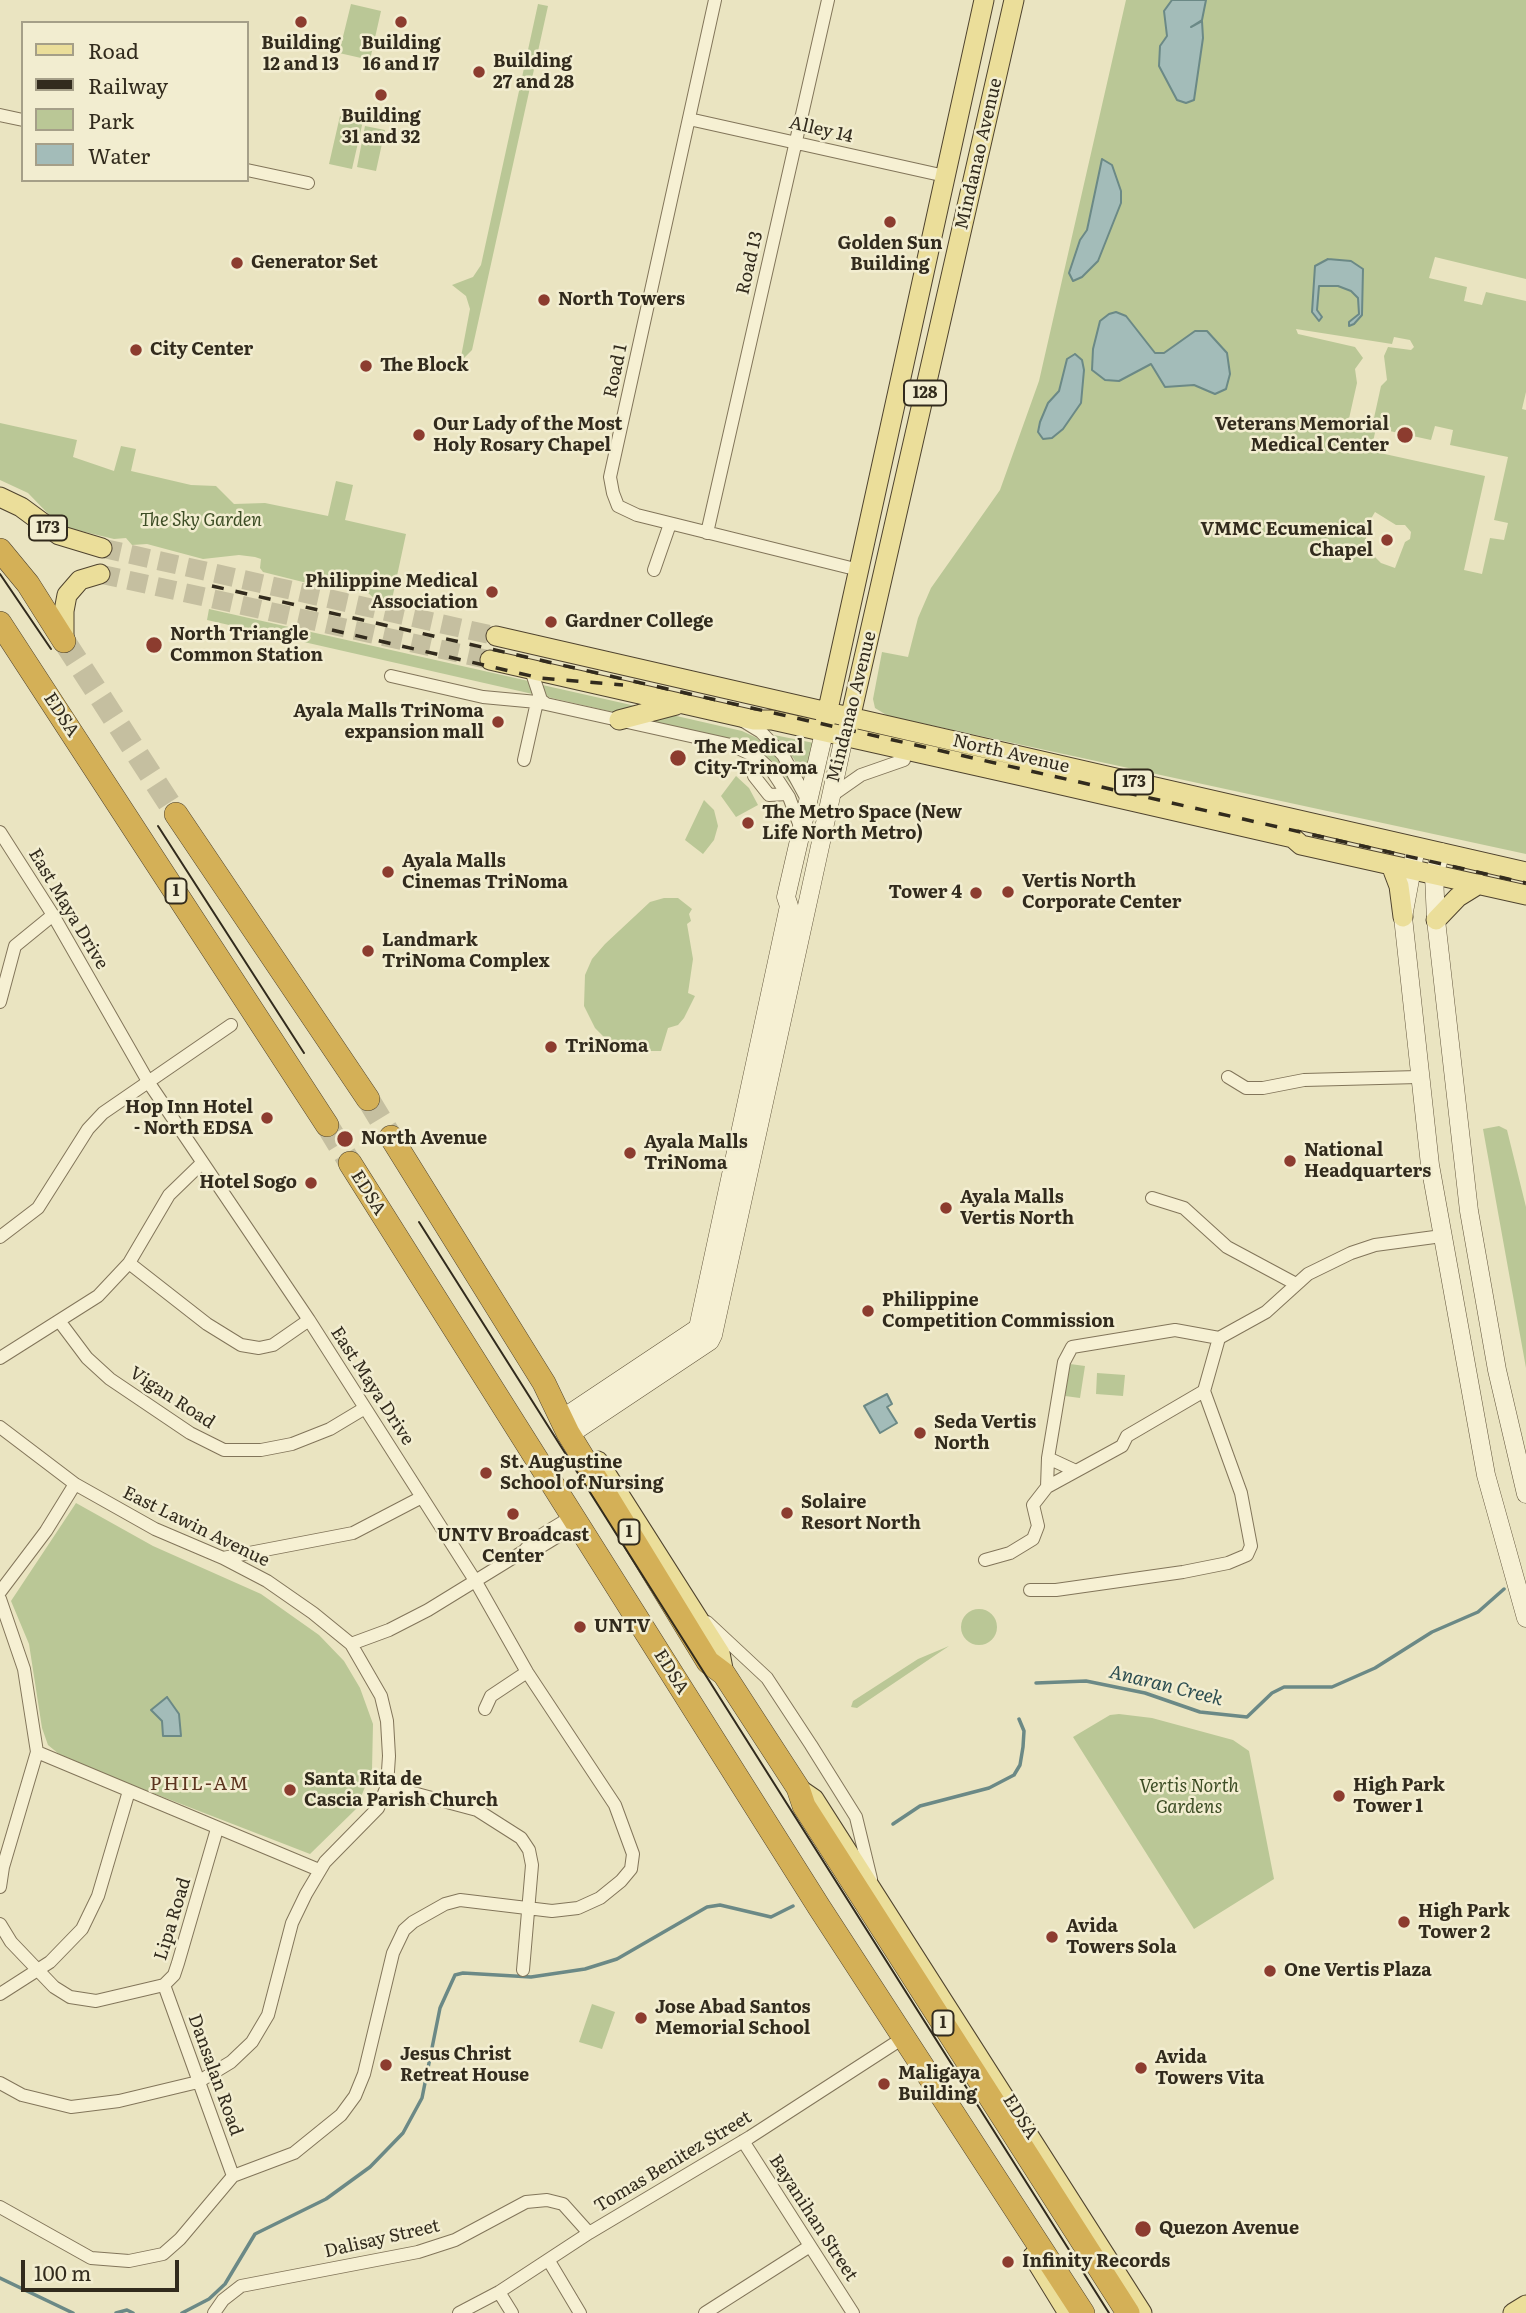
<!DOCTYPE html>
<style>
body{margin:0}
#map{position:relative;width:1526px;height:2313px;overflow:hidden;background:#eae4c1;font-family:Literata,serif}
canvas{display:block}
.legend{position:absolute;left:21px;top:21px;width:228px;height:161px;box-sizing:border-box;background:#f2edd0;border:2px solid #a59f88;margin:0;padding:9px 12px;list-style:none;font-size:21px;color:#322b1d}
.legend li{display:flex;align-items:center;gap:14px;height:35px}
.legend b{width:35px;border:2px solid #a59f88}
.scale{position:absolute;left:21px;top:2260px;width:158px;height:32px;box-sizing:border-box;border:4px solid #322b1d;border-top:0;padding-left:9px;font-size:21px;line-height:24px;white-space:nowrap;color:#322b1d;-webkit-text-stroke:5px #f2edd0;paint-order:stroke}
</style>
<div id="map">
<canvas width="1526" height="2313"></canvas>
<ul class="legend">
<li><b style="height:9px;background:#ebde9a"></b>Road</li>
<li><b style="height:9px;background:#322b1d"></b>Railway</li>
<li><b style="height:19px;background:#bac796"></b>Park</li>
<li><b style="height:19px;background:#a3bcb9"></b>Water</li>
</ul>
<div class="scale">100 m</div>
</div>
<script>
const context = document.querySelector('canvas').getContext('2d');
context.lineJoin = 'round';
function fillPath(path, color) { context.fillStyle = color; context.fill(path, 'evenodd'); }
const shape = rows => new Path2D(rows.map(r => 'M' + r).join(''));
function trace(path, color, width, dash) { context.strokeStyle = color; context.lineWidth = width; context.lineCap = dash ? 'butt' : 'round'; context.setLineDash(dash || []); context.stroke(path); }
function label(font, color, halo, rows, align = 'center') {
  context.font = font + ' Literata,serif'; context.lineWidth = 5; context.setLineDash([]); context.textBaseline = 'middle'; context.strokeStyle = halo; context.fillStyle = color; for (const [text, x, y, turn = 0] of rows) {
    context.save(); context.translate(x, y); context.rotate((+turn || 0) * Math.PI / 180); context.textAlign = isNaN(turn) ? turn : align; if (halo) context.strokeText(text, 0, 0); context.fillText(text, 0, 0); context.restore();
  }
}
fillPath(shape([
 [1126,0,1526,0,1526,279,1435,257,1429,278,1467,287,1464,301,1482,305,1486,292,1526,301,1526,392,1522,409,1526,410,1526,854,888,716,875,708,873,699,882,652,908,657,918,618,931,588,1000,490,1039,381],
 [1296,329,1392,344,1394,337,1410,340,1414,347,1411,350,1388,347,1384,356,1387,380,1381,386,1372,427,1348,423,1357,383,1355,369,1363,358,1355,347,1298,334],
 [1435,426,1453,430,1450,445,1508,457,1494,520,1508,523,1504,540,1490,538,1482,574,1464,570,1485,476,1371,451,1376,428,1431,440],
 [1375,512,1396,525,1405,525,1411,532,1410,539,1405,542,1395,568,1381,563,1366,548,1366,527],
 [351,4,381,11,370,60,339,53],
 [538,4,548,6,472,350,460,362,470,309,466,296,452,285,473,277,481,265],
 [340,116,363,121,352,169,329,164],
 [365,126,385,130,376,171,357,167],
 [0,423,77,440,73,457,114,471,121,446,136,449,131,471,191,485,216,486,234,504,265,503,328,516,336,481,353,485,345,520,406,534,391,604,376,600,367,592,315,585,263,572,260,568,261,559,255,557,239,555,203,559,147,544,132,545,126,538,114,539,60,526,28,493,0,480],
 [209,609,533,682,537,695,207,620],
 [538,684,649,709,626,715,543,696],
 [659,712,742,731,757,738,778,758,796,790,773,762,749,745,636,717],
 [774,735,814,743,806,782,794,759],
 [736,776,749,788,758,805,736,817,721,796],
 [704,800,714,810,718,826,714,840,703,854,685,840],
 [664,898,678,898,692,909,689,914,691,921,687,924,693,959,688,993,695,996,684,1018,678,1025,668,1028,661,1051,632,1051,608,1041,595,1028,584,1006,585,975,592,959,605,944,650,902],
 [1499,1126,1507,1130,1526,1207,1526,1368,1483,1129],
 [1070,1364,1085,1366,1080,1398,1065,1396],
 [1097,1373,1125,1375,1123,1396,1096,1394],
 [76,1503,153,1546,261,1594,319,1635,344,1661,360,1688,373,1724,372,1770,356,1809,310,1854,65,1759,48,1745,42,1728,29,1644,11,1601],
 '961 1627a18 18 0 1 1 36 0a18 18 0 1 1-36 0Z',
 [949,1646,857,1708,851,1707,853,1701,918,1659],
 [1119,1714,1152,1718,1233,1740,1249,1751,1274,1879,1194,1929,1073,1737,1110,1715],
 [592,2004,615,2012,602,2049,579,2042]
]), '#bac796');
const water = shape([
 [1172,0,1206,0,1202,20,1191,27,1202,21,1203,38,1194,100,1186,103,1177,100,1159,66,1160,46,1167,36,1164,11,1172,0],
 [1102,159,1112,165,1121,191,1121,203,1098,261,1082,277,1073,281,1069,273,1080,240,1087,230,1102,159],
 [1328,259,1351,261,1363,269,1362,315,1354,324,1349,326,1349,322,1359,314,1358,298,1351,291,1338,286,1319,286,1317,310,1322,317,1319,321,1312,312,1315,266,1328,259],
 [1116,312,1126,316,1155,353,1164,353,1195,331,1207,331,1227,353,1230,374,1226,389,1215,394,1194,385,1165,387,1151,364,1119,381,1105,380,1092,370,1093,349,1100,321,1109,314,1116,312],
 [1075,354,1082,360,1084,370,1081,403,1063,429,1052,438,1043,439,1038,432,1040,422,1048,403,1059,391,1067,359,1075,354],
 [887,1394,892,1404,887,1407,897,1423,880,1433,864,1406,887,1394],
 [167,1697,179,1714,181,1736,163,1736,162,1721,151,1710,167,1697]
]);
fillPath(water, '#a3bcb9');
trace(water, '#6b8986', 2);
trace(shape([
 [1036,1683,1086,1681,1145,1693,1200,1712,1247,1717,1272,1693,1284,1687,1332,1687,1375,1668,1432,1632,1478,1612,1504,1589],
 [893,1824,920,1806,989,1788,1014,1775,1020,1765,1023,1747,1024,1731,1019,1719],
 [0,2278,73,2313],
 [116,2313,127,2310,133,2313],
 [182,2313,209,2299,225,2284,255,2234,326,2199,370,2167,403,2133,422,2098,440,2008,455,1975,463,1973,531,1977,585,1969,617,1959,707,1907,720,1905,771,1917,793,1906]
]), '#6b8986', 3.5);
trace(shape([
 [102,548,496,636],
 [100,574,490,660]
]), '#c5bfa0', 19, [19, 10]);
trace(shape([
 [64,641,176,814],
 [368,1099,391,1137],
 [327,1125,350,1163]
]), '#c5bfa0', 23, [23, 11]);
const street = shape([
 [715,0,610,477,613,493,618,506,637,515,859,570],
 [0,115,23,120],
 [689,119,945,176],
 [247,170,308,183],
 [707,533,828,0],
 [654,570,670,524],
 [531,670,541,700,545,703],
 [391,676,483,697,537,702],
 [743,721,761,732,783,755,808,801],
 [757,757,754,776,769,795,787,794],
 [524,760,537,702,731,745,757,757,772,771,789,797,801,829],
 [831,796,861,775,904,760],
 [0,832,53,915,149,1083,309,1320,476,1582,527,1672,615,1805,633,1854,631,1869,621,1881,600,1898,578,1908,552,1911,460,1900,445,1904,413,1922,404,1930,393,1953,364,2074,355,2096,341,2115,294,2153,233,2176,180,2239,163,2254,129,2261,91,2258,0,2207],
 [0,1002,15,946,53,915],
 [1228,1077,1246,1088,1263,1088,1304,1080,1418,1077],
 [1152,1198,1184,1208,1227,1247,1296,1284],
 [0,1237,38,1208,88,1129,103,1113,231,1025],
 [129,1263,207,1324,241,1345,259,1348,273,1345,309,1320],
 [60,1322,87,1358,110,1379,190,1433,224,1450,261,1450,292,1444,330,1429,365,1408],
 [0,1358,98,1296,129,1263,169,1195,202,1163],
 [0,1427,75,1484,155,1529,223,1558,267,1581,313,1613,351,1644,381,1696,387,1721,389,1756,387,1786,378,1808,325,1862,306,1894,292,1923,268,2015,252,2042,231,2062,198,2082,119,2101,71,2107,22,2095,0,2083],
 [1048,1458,1076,1471],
 [1047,1487,1048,1458,1064,1362,1072,1347,1175,1330,1219,1338],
 [524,1551,535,1539,573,1516],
 [223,1558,353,1533,422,1497],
 [985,1560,1010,1553,1033,1539,1038,1526,1033,1505,1047,1487,1122,1446,1127,1436,1204,1391,1219,1338,1266,1312,1308,1274,1351,1253,1375,1245,1442,1236],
 [1030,1590,1056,1590,1183,1572,1228,1563,1247,1555,1251,1546,1241,1493,1204,1391],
 [0,1592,46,1531,75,1484],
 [0,1599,24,1669,37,1752,3,1867,0,1887],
 [707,1622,767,1678,811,1745,856,1817,871,1879],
 [351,1644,389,1630,428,1610,524,1551,542,1546,578,1524],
 [485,1709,491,1696,527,1672],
 [37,1752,319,1870],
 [387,1786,477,1810,521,1838,529,1850,532,1865,523,1970],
 [0,1924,11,1942,54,1987,70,1997,96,2001,164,1985,174,1975,178,1963,217,1829],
 [164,1985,233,2176],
 [0,1994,50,1962,82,1929,98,1896,129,1791],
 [743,2141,853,2313],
 [549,2261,580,2313],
 [499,2292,512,2313],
 [214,2313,223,2300,241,2286,418,2252,455,2240,526,2202,547,2200,563,2204,589,2233],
 [459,2313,499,2292,589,2233,750,2137,903,2038],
 [705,2313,810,2246]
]);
const secondary = shape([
 [1416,847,1403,917,1430,1165,1486,1475,1526,1618],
 [1441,852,1434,875,1436,920,1469,1211,1497,1370,1526,1494],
 [569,1414,698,1328,789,906,786,897,822,741],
 [578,1429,710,1341,713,1335,842,746]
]);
const primary = shape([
 [0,497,21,507,59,535,102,548],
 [496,636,1526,872],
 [64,641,64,611,67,595,80,580,100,574],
 [490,660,754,720,772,720,1022,776,1293,838,1301,845,1526,895],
 [619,720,676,705],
 [825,723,984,0],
 [848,728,1014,0],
 [1391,865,1399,886,1403,917],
 [1436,920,1458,897,1479,884],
 [598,1461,720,1653,724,1674],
 [798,1788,814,1799,1142,2313],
 [1033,2256,1068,2313],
 [1513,2313,1526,2305]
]);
const highway = shape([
 [0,550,28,584,64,641],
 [0,623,327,1125],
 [176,814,368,1099],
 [391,1137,544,1383,568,1433,708,1662,724,1674,798,1788,804,1806,1128,2313],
 [350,1163,819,1907,1083,2313]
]);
trace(street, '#82755a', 14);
trace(secondary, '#63563d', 19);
trace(primary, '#4f432e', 21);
trace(highway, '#4f432e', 24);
trace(street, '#f6f0d3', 12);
trace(secondary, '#f6f0d3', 18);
trace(primary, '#ebde9a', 19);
trace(highway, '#d4b057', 23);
trace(shape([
 [0,574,51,649],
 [158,826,304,1053],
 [419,1222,1109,2313]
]), '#322b1d', 2);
trace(shape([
 [212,586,1526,883],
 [332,630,540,678,623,685]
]), '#322b1d', 3.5, [12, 12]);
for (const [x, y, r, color] of [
 [301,22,7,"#8c3c2f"],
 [401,22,7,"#8c3c2f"],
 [479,72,7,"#8c3c2f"],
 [381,95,7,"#8c3c2f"],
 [890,222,7,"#8c3c2f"],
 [237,263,7,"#8c3c2f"],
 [544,300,7,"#8c3c2f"],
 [136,350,7,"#8c3c2f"],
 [366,366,7,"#8c3c2f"],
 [419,435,7,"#8c3c2f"],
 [1405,435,9,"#8c3c2f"],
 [1387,540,7,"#8c3c2f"],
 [492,592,7,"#8c3c2f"],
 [551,622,7,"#8c3c2f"],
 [154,645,9,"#8c3c2f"],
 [498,722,7,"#8c3c2f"],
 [678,758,9,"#8c3c2f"],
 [748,823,7,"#8c3c2f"],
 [388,872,7,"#8c3c2f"],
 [1008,892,7,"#8c3c2f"],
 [976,893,7,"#8c3c2f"],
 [368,951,7,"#8c3c2f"],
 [551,1047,7,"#8c3c2f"],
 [267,1118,7,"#8c3c2f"],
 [345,1139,9,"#8c3c2f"],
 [630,1153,7,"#8c3c2f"],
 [1290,1161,7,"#8c3c2f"],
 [311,1183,7,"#8c3c2f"],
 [946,1208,7,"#8c3c2f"],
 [868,1311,7,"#8c3c2f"],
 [920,1433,7,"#8c3c2f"],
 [486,1473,7,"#8c3c2f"],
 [787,1513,7,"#8c3c2f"],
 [513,1514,7,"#8c3c2f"],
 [580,1627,7,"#8c3c2f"],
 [290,1790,7,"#8c3c2f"],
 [1339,1796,7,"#8c3c2f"],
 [1404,1922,7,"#8c3c2f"],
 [1052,1937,7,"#8c3c2f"],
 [1270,1971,7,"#8c3c2f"],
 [641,2018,7,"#8c3c2f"],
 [386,2065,7,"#8c3c2f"],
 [1141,2068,7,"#8c3c2f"],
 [884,2084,7,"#8c3c2f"],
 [1143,2229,9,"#8c3c2f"],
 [1008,2262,7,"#8c3c2f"]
]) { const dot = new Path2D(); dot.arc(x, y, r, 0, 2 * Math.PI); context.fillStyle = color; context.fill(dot); trace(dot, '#f2edd0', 2.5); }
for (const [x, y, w] of [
 [925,393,42],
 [48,528,38],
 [1134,782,38],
 [176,891,21],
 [629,1532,21],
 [943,2023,21]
]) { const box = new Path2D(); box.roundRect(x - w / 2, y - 12.5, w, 25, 5); context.fillStyle = '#f2edd0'; context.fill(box); trace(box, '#322b1d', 2); }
label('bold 16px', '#322b1d', null, [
 ["128",925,393],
 ["173",48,528],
 ["173",1134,782],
 ["1",176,891],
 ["1",629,1532],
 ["1",943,2023]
]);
label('bold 18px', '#322b1d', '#f2edd0', [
 ["Building",301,44,"center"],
 ["12 and 13",301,65,"center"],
 ["Building",401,44,"center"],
 ["16 and 17",401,65,"center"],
 ["Building",493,62],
 ["27 and 28",493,83],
 ["Building",381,117,"center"],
 ["31 and 32",381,138,"center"],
 ["Golden Sun",890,244,"center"],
 ["Building",890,265,"center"],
 ["Generator Set",251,263],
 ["North Towers",558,300],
 ["City Center",150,350],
 ["The Block",380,366],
 ["Our Lady of the Most",433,425],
 ["Holy Rosary Chapel",433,446],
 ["Veterans Memorial",1389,425,"right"],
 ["Medical Center",1389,446,"right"],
 ["VMMC Ecumenical",1373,530,"right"],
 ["Chapel",1373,551,"right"],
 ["Philippine Medical",478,582,"right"],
 ["Association",478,603,"right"],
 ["Gardner College",565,622],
 ["North Triangle",170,635],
 ["Common Station",170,656],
 ["Ayala Malls TriNoma",484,712,"right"],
 ["expansion mall",484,733,"right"],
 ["The Medical",694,748],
 ["City-Trinoma",694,769],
 ["The Metro Space (New",762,813],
 ["Life North Metro)",762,834],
 ["Ayala Malls",402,862],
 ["Cinemas TriNoma",402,883],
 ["Vertis North",1022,882],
 ["Corporate Center",1022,903],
 ["Tower 4",962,893,"right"],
 ["Landmark",382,941],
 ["TriNoma Complex",382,962],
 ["TriNoma",565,1047],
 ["Hop Inn Hotel",253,1108,"right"],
 ["- North EDSA",253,1129,"right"],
 ["North Avenue",361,1139],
 ["Ayala Malls",644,1143],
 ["TriNoma",644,1164],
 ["National",1304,1151],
 ["Headquarters",1304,1172],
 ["Hotel Sogo",297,1183,"right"],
 ["Ayala Malls",960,1198],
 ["Vertis North",960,1219],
 ["Philippine",882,1301],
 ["Competition Commission",882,1322],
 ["Seda Vertis",934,1423],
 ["North",934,1444],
 ["St. Augustine",500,1463],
 ["School of Nursing",500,1484],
 ["Solaire",801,1503],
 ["Resort North",801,1524],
 ["UNTV Broadcast",513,1536,"center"],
 ["Center",513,1557,"center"],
 ["UNTV",594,1627],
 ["Santa Rita de",304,1780],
 ["Cascia Parish Church",304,1801],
 ["High Park",1353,1786],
 ["Tower 1",1353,1807],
 ["High Park",1418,1912],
 ["Tower 2",1418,1933],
 ["Avida",1066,1927],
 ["Towers Sola",1066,1948],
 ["One Vertis Plaza",1284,1971],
 ["Jose Abad Santos",655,2008],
 ["Memorial School",655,2029],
 ["Jesus Christ",400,2055],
 ["Retreat House",400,2076],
 ["Avida",1155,2058],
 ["Towers Vita",1155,2079],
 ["Maligaya",898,2074],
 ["Building",898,2095],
 ["Quezon Avenue",1159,2229],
 ["Infinity Records",1022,2262]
], 'left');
label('18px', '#322b1d', '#f2edd0', [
 ["Alley 14",821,130,13],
 ["Mindanao Avenue",979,154,-77],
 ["Road 13",750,263,-77],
 ["Road 1",616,371,-78],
 ["Mindanao Avenue",852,707,-76],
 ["EDSA",61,715,57],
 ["North Avenue",1011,754,13],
 ["East Maya Drive",68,909,59],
 ["EDSA",368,1193,58],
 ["East Maya Drive",372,1386,57],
 ["Vigan Road",172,1398,33],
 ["East Lawin Avenue",196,1527,26],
 ["EDSA",671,1672,58],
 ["Lipa Road",173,1919,-73],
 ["Dansalan Road",215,2075,70],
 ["EDSA",1020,2117,58],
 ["Tomas Benitez Street",673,2162,-31],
 ["Bayanihan Street",813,2218,57],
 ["Dalisay Street",382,2239,-13]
]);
label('italic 18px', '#3d4d25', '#f2edd0', [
 ["The Sky Garden",201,521],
 ["Vertis North",1189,1787],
 ["Gardens",1189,1808]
]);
label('italic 19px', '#2d4e51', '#f2edd0', [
 ["Anaran Creek",1166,1686,14]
]);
context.letterSpacing = '2px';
label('19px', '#5c3520', '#f2edd0', [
 ["PHIL-AM",200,1784]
]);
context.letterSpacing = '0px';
</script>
